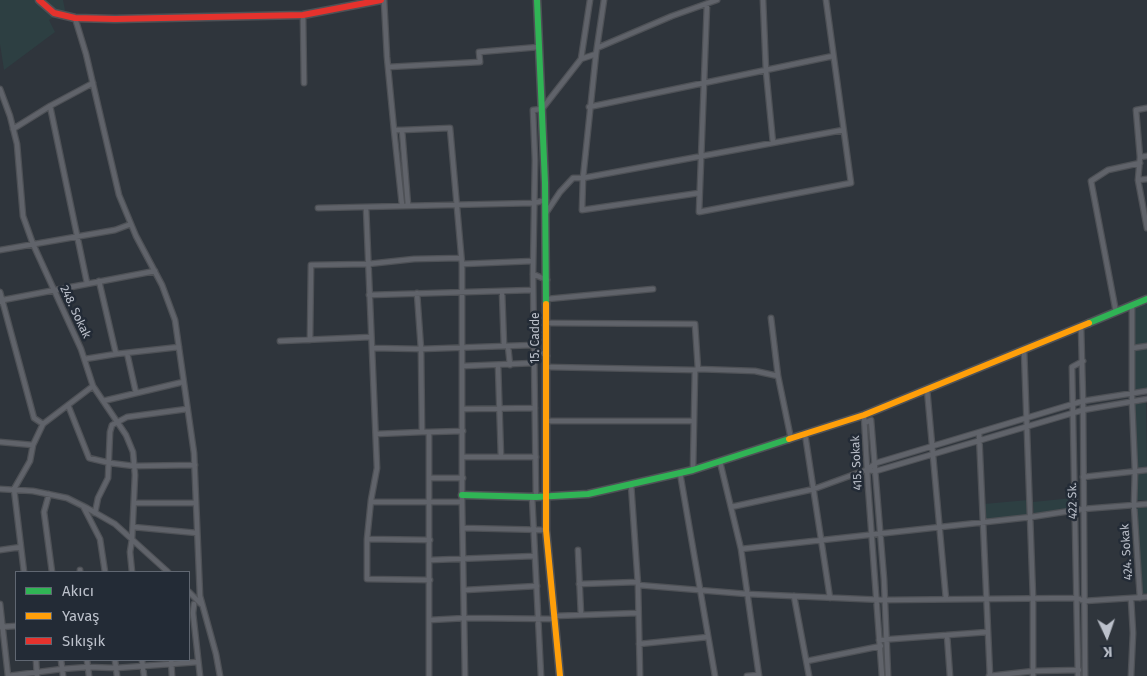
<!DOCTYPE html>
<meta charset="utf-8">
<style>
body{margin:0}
#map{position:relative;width:1147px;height:676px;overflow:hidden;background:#2f353c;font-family:"Fira Sans",sans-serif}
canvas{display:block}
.legend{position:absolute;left:15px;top:571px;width:175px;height:90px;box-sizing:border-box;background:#232b36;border:1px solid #606772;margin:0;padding:6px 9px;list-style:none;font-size:15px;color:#bcc1cb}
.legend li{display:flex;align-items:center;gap:10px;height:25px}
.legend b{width:25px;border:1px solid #606772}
.north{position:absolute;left:1082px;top:611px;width:50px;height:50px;-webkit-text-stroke:4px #232b36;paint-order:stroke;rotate:177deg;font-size:14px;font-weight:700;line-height:20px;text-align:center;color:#bcc1cb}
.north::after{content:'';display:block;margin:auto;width:18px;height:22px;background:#bcc1cb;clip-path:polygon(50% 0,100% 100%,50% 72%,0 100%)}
</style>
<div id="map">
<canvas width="1147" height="676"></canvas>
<ul class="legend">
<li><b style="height:6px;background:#30b455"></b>Akıcı</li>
<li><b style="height:6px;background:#ff9f0a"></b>Yavaş</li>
<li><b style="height:6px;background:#e5322d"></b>Sıkışık</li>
</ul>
<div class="north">K</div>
</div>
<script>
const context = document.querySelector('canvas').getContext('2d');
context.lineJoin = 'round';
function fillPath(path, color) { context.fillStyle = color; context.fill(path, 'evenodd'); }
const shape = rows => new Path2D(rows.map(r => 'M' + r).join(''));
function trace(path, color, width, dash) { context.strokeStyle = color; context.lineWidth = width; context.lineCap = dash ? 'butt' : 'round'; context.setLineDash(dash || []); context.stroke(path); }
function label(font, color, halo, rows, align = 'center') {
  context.font = font + ' "Fira Sans",sans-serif'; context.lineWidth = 5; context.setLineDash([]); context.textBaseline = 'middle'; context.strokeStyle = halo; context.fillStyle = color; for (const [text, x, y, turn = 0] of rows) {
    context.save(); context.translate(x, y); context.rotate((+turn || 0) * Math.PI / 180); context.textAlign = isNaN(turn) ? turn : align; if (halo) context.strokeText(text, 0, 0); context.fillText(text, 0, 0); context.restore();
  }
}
fillPath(shape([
 [0,0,63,0,65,10,49,20,55,32,4,70,0,44],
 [1147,299,1147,391,1132,393,1132,305],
 [1146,401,1147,468,1137,469,1134,404],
 [1138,473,1147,473,1147,500,1136,500],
 [1073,498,1073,509,1034,515,1033,502],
 [1028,500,1028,516,985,520,984,504],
 [1147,506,1147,593,1143,594,1136,507]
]), '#2d3f42');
const street = shape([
 [384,0,387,57,394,130,402,130],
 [763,0,766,71,773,143],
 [707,4,699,212,851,183,826,0],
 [303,15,304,83],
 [75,18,86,54,119,195,136,236,162,285,175,320,194,453,200,596,216,654,220,676],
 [597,48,672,16,717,0],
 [581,59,590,0],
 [388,67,480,62,479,52,539,47],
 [0,89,10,116,17,144,23,216,33,244,81,349,93,386,126,435,133,452,135,475,132,539,130,552,132,572],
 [589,107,833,56],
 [13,129,50,106],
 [394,130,402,205],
 [1140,157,1136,110,1147,108],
 [1147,179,1138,180,1147,228],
 [1138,180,1140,157,1147,156],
 [699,193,582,210,583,178,843,130],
 [408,205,402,130,450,128,462,264,462,502,465,676],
 [366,207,377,468,371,500,367,539,367,579,430,580],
 [318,208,534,203,546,200],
 [546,213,560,192,573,178,583,178,596,54],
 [0,250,115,230,131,224],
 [462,264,533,261],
 [533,274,547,280],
 [99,281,116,354],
 [87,283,50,106,93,83],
 [502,291,504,346],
 [0,292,34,418,43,424],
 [417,293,421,349,422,432,429,432,429,676],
 [369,295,533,290],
 [547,299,653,289],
 [0,302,3,300,155,271],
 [1132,305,1132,402,1135,471,1134,505,1140,598],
 [1116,312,1091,181,1108,170,1140,163],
 [771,318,778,376,791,439],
 [547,323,695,324,698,369,695,370,693,470],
 [1081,326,1083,401,1085,676],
 [310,340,311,265,368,264,414,259,461,258],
 [280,341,371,337],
 [508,346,510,365],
 [372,348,421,349,534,345],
 [1133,348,1147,346],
 [534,349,547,356],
 [1024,349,1033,598,1033,676],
 [127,353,136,393],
 [85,359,116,354,179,347],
 [498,365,501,457],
 [463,366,534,363],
 [547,367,695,370],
 [698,369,755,371,778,376],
 [927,389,946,599],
 [103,401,183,382],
 [68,405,89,458,110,463,134,466,195,465],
 [463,409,535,408],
 [864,415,868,486,882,676],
 [547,421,694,421],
 [865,423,871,420,884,579,888,676],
 [429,432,463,431],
 [979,433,990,676],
 [376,434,422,432],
 [805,434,830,598],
 [0,442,33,445],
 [463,457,536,457],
 [720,462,741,549,759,676],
 [866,470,876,471,1083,410,1147,399],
 [680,473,715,676],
 [1083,477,1147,470],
 [429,478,463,478],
 [631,484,638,585,640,676],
 [0,489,33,491,67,498,87,508,115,524,168,572],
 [49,494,44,512,52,572],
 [532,496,541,676],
 [536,497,533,274,535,160,533,110,542,109,581,59,596,54,604,0],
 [371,502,462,502],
 [134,503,196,503],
 [83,506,100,539,105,572],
 [731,507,814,489,866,470,876,463,1083,401,1147,391],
 [95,513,98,498,108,478,110,432,112,425,127,417,187,409],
 [133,527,197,533],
 [463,528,546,530],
 [367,539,430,540],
 [741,549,1031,517,1083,509,1147,504],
 [0,550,21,547],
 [578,550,581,615],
 [430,560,535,556],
 [80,570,80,572],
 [24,572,14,489,30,461,33,445,43,424,93,386],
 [579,584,638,582],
 [638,585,747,594,884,600,1077,598,1084,601,1147,597],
 [465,590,537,586],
 [189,592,201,604],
 [794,596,809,676],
 [0,604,8,676],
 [194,604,193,613,200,676],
 [554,616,638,613],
 [430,620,466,618,554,619],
 [0,627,16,626],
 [947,635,950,676],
 [879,640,988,632],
 [639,644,708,637],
 [36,660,37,676],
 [61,660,63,676],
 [87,660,89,676],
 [115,660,117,676],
 [142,660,144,676],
 [171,660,172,676],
 [807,661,881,646],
 [8,676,62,669,88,667,116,668,198,662],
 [747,676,759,675],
 [989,676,1034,671,1079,670],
 [1078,676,1072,367,1083,361],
 [1131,676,1133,633,1131,599]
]);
const fast = shape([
 [537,0,545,183,546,304],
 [1089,323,1147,299],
 [462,495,536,497,588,494,693,470,789,439]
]);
const slow = shape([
 [546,304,546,530,560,676],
 [789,439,864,415,1089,323]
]);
const jam = shape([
 [39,0,54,13,75,18,115,19,303,15,381,0]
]);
trace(street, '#4e5156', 7);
trace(fast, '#4e5156', 9);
trace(slow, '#4e5156', 9);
trace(jam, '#4e5156', 9);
trace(street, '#60636a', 4.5);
trace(fast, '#30b455', 6);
trace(slow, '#ff9f0a', 6);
trace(jam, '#e5322d', 6);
label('12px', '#bcc1cb', '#232b36', [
 ["248. Sokak",75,312,65],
 ["15. Cadde",536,338,-90],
 ["415. Sokak",857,463,-93],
 ["422 Sk.",1073,501,-91],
 ["424. Sokak",1127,552,-94]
]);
</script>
